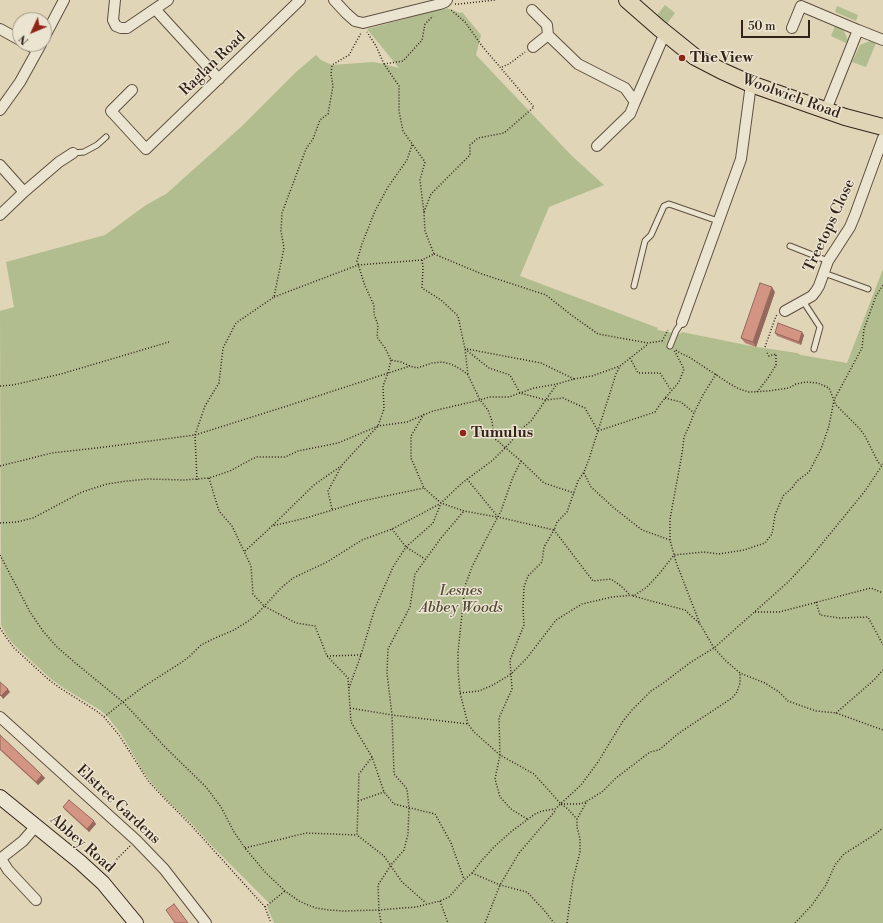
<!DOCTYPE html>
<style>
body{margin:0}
#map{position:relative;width:883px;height:923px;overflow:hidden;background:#e0d5b7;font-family:"Libre Bodoni",serif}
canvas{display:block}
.north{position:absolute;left:12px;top:12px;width:40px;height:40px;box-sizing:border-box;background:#ebe4d0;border:1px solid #a19687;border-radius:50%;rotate:226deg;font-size:11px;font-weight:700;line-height:16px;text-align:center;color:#332219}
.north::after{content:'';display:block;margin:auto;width:14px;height:18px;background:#8f2418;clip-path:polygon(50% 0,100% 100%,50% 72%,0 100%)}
.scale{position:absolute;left:741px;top:20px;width:69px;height:18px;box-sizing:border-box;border:2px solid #332219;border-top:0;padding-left:5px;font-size:12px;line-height:14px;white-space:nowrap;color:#332219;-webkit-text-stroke:3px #ebe4d0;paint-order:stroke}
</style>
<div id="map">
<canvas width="883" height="923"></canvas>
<div class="north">N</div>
<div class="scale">50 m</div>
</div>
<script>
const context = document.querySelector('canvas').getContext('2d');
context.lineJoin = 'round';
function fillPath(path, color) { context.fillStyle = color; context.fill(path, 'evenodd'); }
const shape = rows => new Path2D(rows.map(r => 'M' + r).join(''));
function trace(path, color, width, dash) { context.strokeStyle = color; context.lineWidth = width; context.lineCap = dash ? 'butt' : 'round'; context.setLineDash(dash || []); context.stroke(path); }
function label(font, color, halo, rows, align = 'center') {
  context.font = font + ' "Libre Bodoni",serif'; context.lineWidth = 3; context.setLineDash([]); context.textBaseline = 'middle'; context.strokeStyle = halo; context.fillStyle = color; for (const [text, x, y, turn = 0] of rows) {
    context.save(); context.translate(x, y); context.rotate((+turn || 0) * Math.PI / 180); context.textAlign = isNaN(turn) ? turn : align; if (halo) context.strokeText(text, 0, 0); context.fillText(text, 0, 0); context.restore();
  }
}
fillPath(shape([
 [665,5,675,13,666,25,657,15],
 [837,6,858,15,856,21,835,12],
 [446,8,460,13,462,12,481,35,476,55,572,156,604,185,549,207,520,276,658,328,657,330,680,334,682,332,692,334,751,346,797,353,801,355,847,363,883,269,883,923,274,923,267,907,270,904,212,846,190,822,167,800,150,781,143,771,121,734,107,716,100,710,62,687,50,678,15,646,7,636,1,625,0,311,14,307,6,262,105,235,146,205,166,194,241,127,296,72,316,55,321,60,332,65,373,62,384,64,399,68,367,29],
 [835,26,843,29,848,40,846,43,831,36],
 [870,41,876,43,866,67,852,62,860,45]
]), '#b1bd8f');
const lane = shape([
 [73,153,84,152,97,145,106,137],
 [790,246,828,261],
 [824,273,868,289],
 [634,286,645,241,651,235,664,206,669,204,718,221],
 [803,301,820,327,814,349],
 [670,346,676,331,682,322]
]);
const street = shape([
 [115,0,113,20,116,26,121,28,127,28,168,0],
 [334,0,346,13,355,21,363,23,440,4,445,2,447,0],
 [155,9,219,79],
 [532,10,547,25,548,35,578,64,625,88,635,102,630,114,597,146],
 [792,28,801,6,858,30],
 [0,29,20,40],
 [44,38,64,0],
 [27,44,37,50],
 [533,47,548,35],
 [132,90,111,111,146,149,300,0],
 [635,102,665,33],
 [0,110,20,82,41,44],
 [826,110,858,30,883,40],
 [0,165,24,192,59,162,73,153],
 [0,215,24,192],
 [785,311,812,296,816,291,819,286,828,261,850,227,855,215,883,138],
 [682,322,741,159,751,84],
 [0,717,136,840,164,869,206,923],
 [0,859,23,841,36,826],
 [1,859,8,870,36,900]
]);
const secondary = shape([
 [0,797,80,862,103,883,136,923]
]);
const primary = shape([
 [627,0,659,28,695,57,722,71,751,84,845,117,883,127]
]);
trace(lane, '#5e4f40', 7);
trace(street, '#5e4f40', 12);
trace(secondary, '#332219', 16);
trace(primary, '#332219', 18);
trace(shape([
 [455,4,459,4,495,0],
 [384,64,403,61,422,40,425,24,433,16],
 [502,67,509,64,525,52],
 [412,145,407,160,388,187,375,211,362,244,357,261,365,286,374,305,374,314,378,325,377,337,385,348,391,360,401,362,410,366,417,368,432,363,442,362,451,364,462,370,468,375,480,400,489,397,509,397,534,388,557,384,574,379,592,376,620,366],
 [424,212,431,194,470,155,470,145,478,138,504,133,534,107,482,46,465,22,450,9],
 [434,254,482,274,546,295,570,314,598,334,648,343,662,341,664,343],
 [422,260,423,267,422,288,441,300,458,316,465,349,468,375],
 [274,297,358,265,422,260,434,254,425,231,424,213,420,180,425,162,403,131,399,111,399,86,384,64,376,46,367,32],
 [662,341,668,330],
 [765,347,776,316,777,315],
 [465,349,489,368,510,375,520,393,546,400,563,398,585,408,598,431,655,412,661,403,679,382,684,369,674,350],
 [467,349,541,363,574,379],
 [676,350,680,353,689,357,730,384,739,389,749,392,768,391,789,388,796,384,806,382,818,383,829,388,836,405,860,429,865,436,878,462,881,465],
 [630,358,638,373,660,373,671,390],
 [716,374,703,395,694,413,690,424,684,437,682,454,670,519,670,540,676,562,700,624,714,648,726,661,740,673,765,683,779,692,788,701,816,711,836,713,883,730],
 [0,386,13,385,61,374,169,342],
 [757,392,768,378,776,365,776,354,769,356,766,351],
 [665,398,681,402,694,413],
 [424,414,411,436,411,458,424,488,441,503,464,511,497,517],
 [521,461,544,483,574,493],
 [0,466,52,453,105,447,195,435,287,406,410,366],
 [584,473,591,487,614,508,642,530,670,540],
 [209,478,219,511,232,526,251,566,253,594,264,606,296,623,315,626,327,656,348,678,351,722,372,757,384,792,394,804,435,814,451,843,464,879],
 [467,479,498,517,554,530,557,522,567,512,578,481,584,472,589,459,616,374,620,366,648,344],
 [197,480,195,435,205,406,219,383,223,348,236,323,274,297,284,248,281,231,282,213,306,149,313,139,320,120,328,114,333,86,331,74,332,65,349,55,361,33],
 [332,509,328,491,342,465,378,426,384,409,383,386,388,373,391,360],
 [0,523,17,522,33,518,82,492,107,484,127,481,148,479,184,480,209,478,230,471,252,459,257,457,285,457,298,451,338,443,378,426,407,422,433,411,480,400,488,410,492,421,494,438,521,461,513,477,501,511,485,541,472,567,465,586,458,652,458,670,460,693,468,724,474,732,500,755,534,774,561,804,568,809,577,819],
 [273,525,314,485,341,466],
 [392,529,406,547,425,559],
 [245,551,272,526,306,518,362,501,424,488],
 [0,555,30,612,43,631,57,647,73,661,123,702,166,748,206,787,221,807,234,832,245,848,265,872,285,891,299,901,308,905,316,908,329,910,344,911,379,910,416,907,440,901,449,897,464,880,472,873,483,859,494,847,512,831,535,814,542,811,555,809,581,785,598,762,623,721,632,710,651,691,662,684,691,662,714,648,787,583,807,562,865,491,883,464],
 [633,596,685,610,700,624],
 [816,602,820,615,839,618,868,617,883,645],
 [755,612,779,612,871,588,883,593],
 [0,628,6,637,14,648,48,679,60,688,98,712,104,717,119,735,149,782,166,800,189,823,265,907,271,923],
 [327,656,361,655],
 [349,688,361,655,375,608,393,567,406,547,433,523,441,503],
 [460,693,479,691,493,685,511,674,527,658,556,620,582,604,612,597,635,595,647,587,659,574,674,555,704,552,719,554,744,550,765,543,772,534,775,515,783,496,792,488,797,481,809,472,821,449,829,426,834,400,862,348,864,329,876,296,883,285],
 [350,708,392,715,468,724],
 [836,713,874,680,883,670],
 [104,717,123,702,143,687,179,664,189,657,201,645,213,639,234,630,250,620,257,614,281,588,293,578,327,562,362,540,392,529,423,513,441,503,462,483,493,460,510,443,520,430,531,421,557,384],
 [372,757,359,774,357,835,384,856,402,882,426,903],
 [358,801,384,792],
 [561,804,579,804,586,802],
 [527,819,511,809,500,797,495,779,500,755,499,718,512,689,510,660,524,625,523,608,524,587,528,576,542,562,544,547,554,530,593,581,611,579,621,586,630,595],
 [245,848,306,833,357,835],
 [106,870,130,846],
 [472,873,500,885,527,892,544,910,554,923],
 [440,901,448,923],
 [265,907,285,891],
 [381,923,379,910,378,885,391,865,404,850,408,834,409,808,407,789,394,774,392,715,387,673,388,649,410,607,415,574,441,538,464,511],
 [485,923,500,885,519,853,556,810],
 [567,923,573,880,580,852,580,839,577,827,577,819,587,801,602,792,616,778,650,752,659,750,679,733,732,698,737,692,740,683,740,673],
 [795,923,812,905,826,885,835,865,844,854,874,835,883,828]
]), '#332219', 1.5, [1, 2]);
trace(lane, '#ebe4d0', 5);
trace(street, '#ebe4d0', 10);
trace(secondary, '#ebe4d0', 14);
trace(primary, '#e0d5b7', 16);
fillPath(shape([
 [775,292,756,347,745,343,741,338],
 [775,333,804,335,801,345,777,336],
 [0,735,42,775,45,778,38,785,0,750],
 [63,807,96,824,89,832,65,810]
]), '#b67f71');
fillPath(shape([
 [772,287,775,292,756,347,753,342],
 [802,332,804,335,801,345,799,342],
 [8,689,10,692,3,699,1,696],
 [42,775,45,778,38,785,36,782],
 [94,821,96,824,89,832,87,829]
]), '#94685c');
const building = shape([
 [760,283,772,287,753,342,741,338,760,283],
 [778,323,802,332,799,342,775,333,778,323],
 [0,682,8,689,1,696,0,695,0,682],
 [0,735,42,775,36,782,0,749,0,735],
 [69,800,94,821,87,829,63,807,69,800],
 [174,904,188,923,175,923,166,910,174,904]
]);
fillPath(building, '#d49483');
trace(building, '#94685c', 1);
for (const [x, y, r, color] of [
 [682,58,4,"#8f2418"],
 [463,433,4,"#8f2418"]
]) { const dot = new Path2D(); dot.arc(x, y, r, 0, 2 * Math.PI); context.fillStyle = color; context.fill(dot); trace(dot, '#ebe4d0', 1.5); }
label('bold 15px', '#332219', '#ebe4d0', [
 ["The View",690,58],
 ["Tumulus",471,433]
], 'left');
label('15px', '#332219', '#ebe4d0', [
 ["Raglan Road",213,64,-44],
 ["Woolwich Road",791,97,20],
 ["Treetops Close",830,226,-65],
 ["Elstree Gardens",118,805,43],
 ["Abbey Road",82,844,41]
]);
label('italic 15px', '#524936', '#ebe4d0', [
 ["Lesnes",461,591],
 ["Abbey Woods",461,608]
]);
</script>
